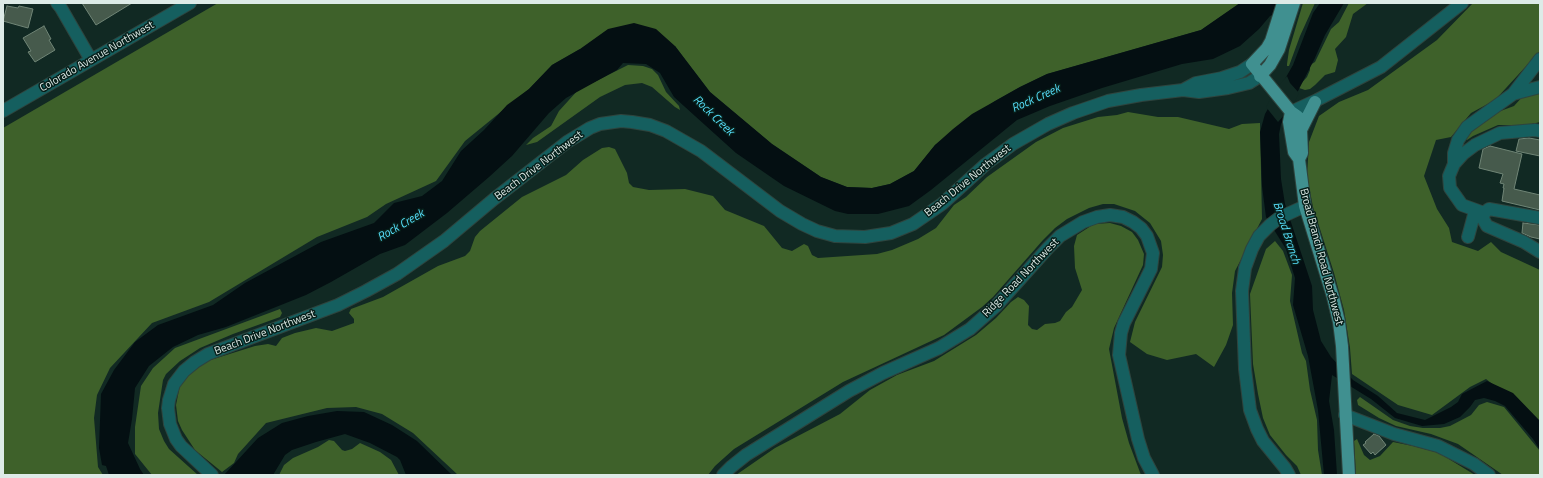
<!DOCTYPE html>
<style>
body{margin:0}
#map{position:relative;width:1543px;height:478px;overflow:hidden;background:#112923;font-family:"Titillium Web",sans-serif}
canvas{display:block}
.frame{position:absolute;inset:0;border:4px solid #ddebe7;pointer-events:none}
</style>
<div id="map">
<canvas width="1543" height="478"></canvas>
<div class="frame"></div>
</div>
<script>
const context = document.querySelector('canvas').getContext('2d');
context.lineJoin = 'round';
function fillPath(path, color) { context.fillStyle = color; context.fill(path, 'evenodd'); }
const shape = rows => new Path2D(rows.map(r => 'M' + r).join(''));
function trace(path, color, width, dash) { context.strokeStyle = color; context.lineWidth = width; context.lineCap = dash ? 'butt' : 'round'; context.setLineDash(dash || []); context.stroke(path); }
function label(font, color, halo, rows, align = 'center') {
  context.font = font + ' "Titillium Web",sans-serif'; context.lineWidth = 3; context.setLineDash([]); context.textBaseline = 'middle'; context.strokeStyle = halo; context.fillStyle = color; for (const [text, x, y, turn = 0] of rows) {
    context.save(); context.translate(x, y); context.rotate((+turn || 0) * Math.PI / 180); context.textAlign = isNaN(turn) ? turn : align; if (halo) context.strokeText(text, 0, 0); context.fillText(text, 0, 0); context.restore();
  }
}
fillPath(shape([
 [218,3,1240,3,1201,30,1047,74,1020,87,995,101,935,145,914,171,890,184,872,188,847,187,821,177,772,144,710,92,675,46,580,49,552,65,529,89,465,141,436,181,386,204,367,217,317,237,209,302,152,323,110,368,97,395,94,418,98,467,103,475,3,475,3,128],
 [1303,3,1315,3,1300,36,1289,66,1287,66,1287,64,1289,50],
 [1349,3,1368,3,1353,14,1346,37,1335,49,1338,60,1335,72,1325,75,1315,85,1310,89,1305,90,1299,88,1298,87,1307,77,1310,70,1310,65,1315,62,1331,29,1339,22],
 [1473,3,1540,3,1540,51,1495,100,1471,113,1451,137,1436,140,1424,176,1437,209,1449,228,1452,242,1478,251,1491,242,1501,252,1540,270,1540,423,1536,418,1486,379,1470,387,1432,415,1398,405,1352,374,1350,348,1344,310,1334,273,1313,207,1307,176,1309,142,1319,116,1339,102,1368,90,1437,40],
 [628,65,643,66,652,69,658,75,666,92,679,106,680,110,675,107,652,87,642,83,625,85,600,97,537,142,526,145,533,138,551,126,559,111,578,90],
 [1540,93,1540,122,1528,125,1498,125,1473,136,1467,140,1465,139,1470,131,1487,116,1514,106,1525,94],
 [1128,112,1158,117,1178,117,1229,129,1242,124,1260,123,1262,219,1235,271,1232,293,1233,325,1226,345,1214,367,1196,354,1167,360,1147,354,1130,342,1135,322,1162,267,1163,255,1161,241,1150,223,1135,211,1114,204,1103,204,1089,208,1067,219,1055,228,1043,240,993,297,982,307,944,335,843,382,734,449,715,466,708,475,458,475,413,433,382,414,356,407,327,408,266,423,238,454,234,463,222,472,195,450,182,430,178,421,176,405,180,385,189,373,204,362,255,346,268,344,276,346,282,338,295,333,316,328,332,331,354,323,354,319,349,313,351,309,383,297,438,266,465,256,470,251,475,237,480,231,522,197,566,175,583,160,602,148,609,147,615,149,627,173,629,183,633,187,649,190,685,189,713,196,725,210,764,226,782,248,792,251,804,244,808,246,812,255,818,258,877,254,892,250,918,239,936,228,954,205,966,197,987,177,1036,142,1063,128,1098,117,1117,115],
 [1110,223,1121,226,1132,232,1138,240,1144,254,1143,265,1114,328,1109,349,1122,418,1129,443,1141,475,736,475,775,448,840,414,870,390,897,375,934,361,976,335,996,318,1011,302,1018,297,1024,300,1029,306,1028,325,1032,329,1037,330,1045,324,1055,323,1060,321,1066,312,1072,307,1082,290,1075,268,1074,246,1077,235,1094,224],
 [1275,241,1283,251,1292,275,1290,301,1302,353,1306,361,1310,390,1317,420,1318,450,1322,475,1301,475,1297,466,1286,455,1270,435,1263,418,1258,394,1253,364,1250,294,1266,249],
 [280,309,282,313,280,317,233,334,200,348,180,361,166,374,163,380,158,413,159,429,164,441,169,449,198,475,152,475,135,454,135,427,141,386,153,368,175,348],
 [1360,397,1393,420,1410,426,1423,428,1440,428,1450,426,1471,415,1479,405,1487,402,1504,407,1540,451,1540,475,1503,475,1458,444,1431,434,1396,426,1379,418,1358,405,1357,400],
 [1357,439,1364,455,1370,460,1380,456,1393,442,1413,446,1439,453,1475,475,1356,475,1354,441],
 [329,440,334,441,342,450,345,451,352,449,360,443,380,452,391,460,399,475,279,475,284,465,293,458,318,447]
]), '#3e612a');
fillPath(shape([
 [1240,3,1299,3,1270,16,1259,29,1240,46,1213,59,1182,64,1102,88,1050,106,1017,120,931,190,909,206,878,214,848,214,835,211,784,186,736,153,695,116,674,97,660,73,646,64,623,63,617,70,566,98,549,113,512,156,489,177,447,213,405,245,380,254,331,282,306,295,226,327,198,335,173,347,149,366,135,388,132,419,128,443,140,469,144,475,109,475,106,466,102,465,99,448,101,394,114,370,135,342,158,325,213,305,245,283,321,242,374,223,394,203,422,196,442,181,461,151,484,130,507,105,529,89,552,65,580,49,608,29,634,23,656,29,675,46,710,92,772,144,821,177,847,187,872,188,890,184,914,171,935,145,953,129,972,114,1020,87,1047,74,1201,30],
 [1320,3,1344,3,1325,35,1314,60,1281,124,1279,134,1281,179,1285,204,1312,286,1313,310,1321,341,1331,357,1353,380,1378,396,1397,413,1425,420,1451,407,1458,402,1462,394,1487,381,1513,393,1540,421,1540,450,1533,439,1505,406,1495,401,1484,398,1475,400,1470,407,1460,417,1444,424,1422,426,1395,418,1371,399,1332,375,1329,401,1334,430,1337,475,1324,475,1318,410,1308,356,1293,305,1295,278,1286,249,1266,217,1262,186,1260,132,1265,114,1293,65,1313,13],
 [337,411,364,412,392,425,417,441,452,475,406,475,400,460,397,457,370,443,345,434,316,442,292,450,285,455,273,475,224,475,258,438,282,423,308,416]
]), '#040f12');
fillPath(shape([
 [1287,76,1290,83,1299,93,1293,105,1278,122,1266,107,1276,89]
]), '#112923');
const building = shape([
 [82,3,132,3,96,25,82,3],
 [7,6,18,8,19,6,33,9,28,28,3,21,7,6],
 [44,26,51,39,49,40,55,50,35,62,28,52,31,51,23,38,44,26],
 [1529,138,1540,140,1540,156,1516,151,1519,139,1529,138],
 [1490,146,1522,154,1514,189,1540,195,1540,210,1502,201,1504,188,1503,188,1504,184,1500,183,1503,174,1479,168,1483,149,1490,146],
 [1523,223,1540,225,1540,239,1531,237,1522,233,1523,223],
 [1374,434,1379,436,1386,445,1375,455,1373,452,1371,454,1363,445,1366,443,1365,442,1374,434]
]);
fillPath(building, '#465a4c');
trace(building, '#708576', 1);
const minor = shape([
 [57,3,61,8,91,60],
 [1183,90,1196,83,1222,78,1240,72,1252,64],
 [1513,94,1540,87],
 [3,111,190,3],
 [1291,112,1317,100,1381,67,1462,3],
 [1454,164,1454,153,1458,140,1467,127,1513,94,1540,59],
 [1484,213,1462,205,1450,188,1449,176,1454,164,1463,154,1475,145,1500,133,1535,130,1540,131],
 [1540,218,1489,209,1484,213,1483,219,1487,226,1524,242,1540,252],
 [1468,237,1475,211],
 [1345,415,1394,434,1438,446,1474,464,1489,475],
 [212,475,181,446,176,439,170,424,168,408,169,400,174,384,184,371,195,362,208,354,338,305,366,291,397,274,444,241,494,199,567,142,590,128,600,124,621,121,632,122,650,125,666,131,701,151,780,211,802,224,817,231,835,236,865,237,891,233,913,224,942,204,986,164,1013,144,1048,124,1073,113,1108,101,1141,95,1183,90,1199,92,1228,88,1249,83,1260,76],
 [723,475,731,467,746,455,849,391,883,373,939,348,970,329,996,306,1048,248,1060,236,1083,222,1097,217,1110,215,1123,217,1133,222,1141,228,1147,236,1153,253,1151,269,1124,323,1121,333,1119,355,1138,439,1144,458,1153,475],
 [1289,475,1285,468,1263,441,1257,429,1250,410,1245,369,1242,291,1245,268,1252,249,1259,236,1270,225,1279,218,1305,206]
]);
const major = shape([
 [1283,3,1271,41,1267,48,1252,64,1291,112,1298,117,1301,130,1302,153,1299,159,1305,206,1333,297,1339,322,1342,346,1349,475],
 [1260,76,1270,65,1279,49,1294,3],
 [1291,112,1289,122,1294,152,1299,159],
 [1301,130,1315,102]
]);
trace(minor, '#2e443e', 14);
trace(major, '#2e443e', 14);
trace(minor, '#155f5f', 12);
trace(major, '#409090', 12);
label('11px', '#ddebe7', '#071f1a', [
 ["Colorado Avenue Northwest",97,57,-30],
 ["Beach Drive Northwest",539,166,-37],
 ["Beach Drive Northwest",968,181,-39],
 ["Broad Branch Road Northwest",1321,257,75],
 ["Ridge Road Northwest",1021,278,-46],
 ["Beach Drive Northwest",265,333,-21]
]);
label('italic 12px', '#57dffc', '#071f1a', [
 ["Rock Creek",1036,99,-24],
 ["Rock Creek",713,116,44],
 ["Rock Creek",401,226,-30],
 ["Broad Branch",1286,233,72]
]);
</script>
